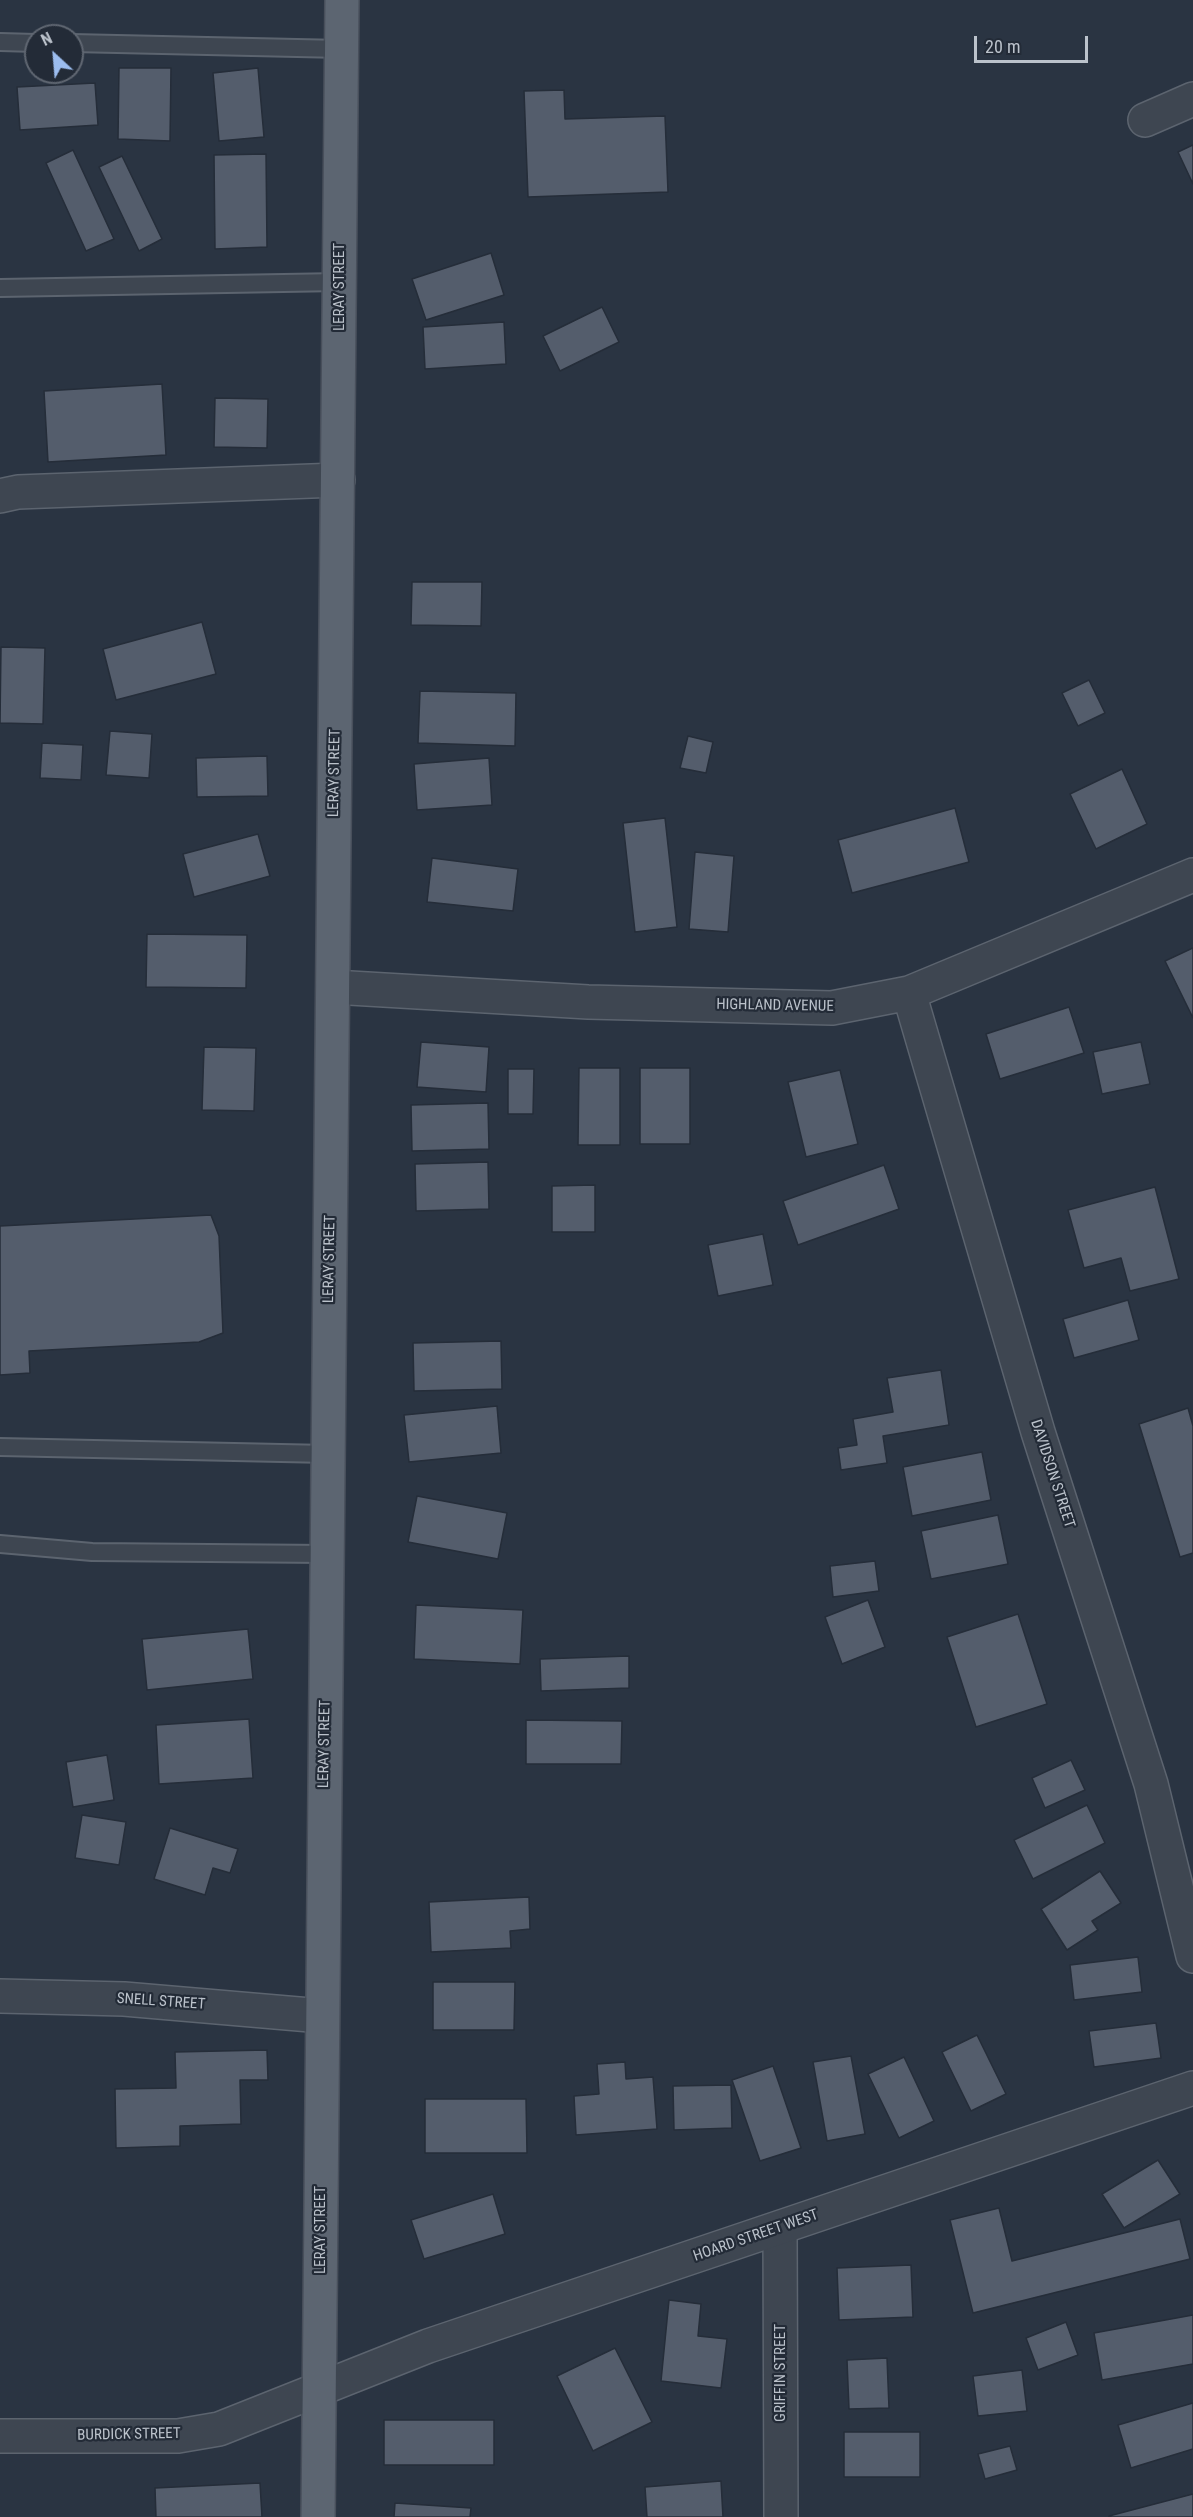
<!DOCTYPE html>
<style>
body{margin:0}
#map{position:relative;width:1193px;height:2517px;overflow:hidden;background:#2a3442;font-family:"Roboto Condensed",sans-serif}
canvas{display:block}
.north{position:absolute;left:24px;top:24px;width:60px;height:60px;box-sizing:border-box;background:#232b37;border:2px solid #606772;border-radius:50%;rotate:334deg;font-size:16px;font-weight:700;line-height:24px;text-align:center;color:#bbc2cb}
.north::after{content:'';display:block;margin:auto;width:21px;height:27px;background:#9cbdef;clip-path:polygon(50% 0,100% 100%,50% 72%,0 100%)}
.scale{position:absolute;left:974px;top:36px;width:114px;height:27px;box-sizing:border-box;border:3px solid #bbc2cb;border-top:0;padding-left:8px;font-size:18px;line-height:21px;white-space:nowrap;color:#bbc2cb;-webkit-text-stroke:4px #232b37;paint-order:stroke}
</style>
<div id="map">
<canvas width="1193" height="2517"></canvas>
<div class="north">N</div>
<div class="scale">20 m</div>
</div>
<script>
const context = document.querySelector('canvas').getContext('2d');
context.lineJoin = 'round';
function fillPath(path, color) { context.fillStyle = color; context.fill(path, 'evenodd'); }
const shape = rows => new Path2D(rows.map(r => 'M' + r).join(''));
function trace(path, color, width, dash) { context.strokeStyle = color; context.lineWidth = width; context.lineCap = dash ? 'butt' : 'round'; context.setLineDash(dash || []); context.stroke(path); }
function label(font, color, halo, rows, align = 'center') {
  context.font = font + ' "Roboto Condensed",sans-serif'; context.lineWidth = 4.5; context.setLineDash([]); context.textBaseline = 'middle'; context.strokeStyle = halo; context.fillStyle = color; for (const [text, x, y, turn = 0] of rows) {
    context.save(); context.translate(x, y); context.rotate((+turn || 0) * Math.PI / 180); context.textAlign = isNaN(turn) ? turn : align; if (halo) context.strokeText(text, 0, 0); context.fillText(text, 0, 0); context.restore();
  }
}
const building = shape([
 [119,68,171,68,170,141,118,139,119,68],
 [258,68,264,137,219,141,213,73,258,68],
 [95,83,98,125,20,130,17,87,95,83],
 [564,90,565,119,665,116,668,192,528,197,524,91,564,90],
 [1193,145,1193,184,1178,152,1193,145],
 [73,150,114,239,86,251,46,163,73,150],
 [266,154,267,247,215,249,214,155,266,154],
 [122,156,162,239,139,251,99,167,122,156],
 [491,253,504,295,426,320,412,279,491,253],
 [602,307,619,342,560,371,543,336,602,307],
 [504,322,506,364,425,369,423,327,504,322],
 [162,384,166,455,48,462,44,391,162,384],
 [215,398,268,399,267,448,214,447,215,398],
 [412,582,482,582,481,626,411,625,412,582],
 [202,622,216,674,116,700,103,649,202,622],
 [1,647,45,648,43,724,0,723,1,647],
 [1089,680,1105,713,1078,726,1062,693,1089,680],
 [420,691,516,693,515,746,418,743,420,691],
 [110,731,152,734,149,778,106,775,110,731],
 [688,736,713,742,706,773,680,768,688,736],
 [42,743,83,745,81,780,40,778,42,743],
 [267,756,268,796,197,797,196,758,267,756],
 [489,758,492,805,417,810,414,764,489,758],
 [1122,769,1147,824,1096,849,1070,794,1122,769],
 [955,808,969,862,852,893,838,840,955,808],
 [665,818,677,927,635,932,623,823,665,818],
 [258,834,270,876,194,897,183,854,258,834],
 [695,852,734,856,728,932,689,929,695,852],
 [432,858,518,869,513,911,427,902,432,858],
 [147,934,247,935,246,988,146,987,147,934],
 [1193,948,1193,1018,1165,961,1193,948],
 [1069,1007,1084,1053,1000,1079,986,1034,1069,1007],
 [421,1042,489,1047,486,1092,417,1087,421,1042],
 [1141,1042,1150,1084,1102,1094,1093,1052,1141,1042],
 [204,1047,256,1048,254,1111,202,1110,204,1047],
 [579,1068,620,1068,620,1145,578,1145,579,1068],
 [640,1068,690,1068,690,1144,640,1144,640,1068],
 [508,1069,534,1069,533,1114,508,1114,508,1069],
 [840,1070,858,1144,806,1157,788,1082,840,1070],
 [488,1103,489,1149,412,1151,411,1105,488,1103],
 [488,1162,489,1209,416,1211,415,1164,488,1162],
 [884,1165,899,1209,798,1245,783,1201,884,1165],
 [595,1185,595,1232,552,1232,552,1186,595,1185],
 [1155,1187,1179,1279,1130,1291,1121,1258,1084,1268,1068,1210,1155,1187],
 [211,1215,219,1236,223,1333,199,1342,29,1351,30,1373,0,1375,0,1226,211,1215],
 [763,1234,773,1285,718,1296,708,1245,763,1234],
 [1128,1300,1139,1340,1074,1358,1063,1319,1128,1300],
 [501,1341,502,1389,414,1391,413,1343,501,1341],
 [941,1370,949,1425,883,1436,887,1463,841,1470,838,1448,857,1445,853,1419,893,1412,887,1378,941,1370],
 [497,1406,501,1453,409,1462,404,1415,497,1406],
 [1188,1408,1193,1426,1193,1553,1180,1557,1139,1424,1188,1408],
 [982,1452,991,1500,912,1516,903,1467,982,1452],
 [417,1496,507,1513,498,1559,408,1542,417,1496],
 [998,1515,1008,1564,931,1579,921,1531,998,1515],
 [875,1561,879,1591,833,1597,830,1566,875,1561],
 [868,1600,885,1647,842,1664,825,1617,868,1600],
 [416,1605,523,1610,520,1664,414,1659,416,1605],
 [1018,1614,1047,1704,976,1727,947,1637,1018,1614],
 [248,1629,253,1679,147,1690,142,1639,248,1629],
 [629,1656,629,1688,541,1691,540,1659,629,1656],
 [249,1719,253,1778,159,1784,156,1725,249,1719],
 [526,1720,622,1721,621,1764,526,1764,526,1720],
 [107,1755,114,1800,73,1807,66,1762,107,1755],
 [1071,1760,1085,1790,1045,1808,1032,1778,1071,1760],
 [1087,1805,1105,1843,1033,1879,1014,1840,1087,1805],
 [82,1815,126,1822,119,1865,75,1858,82,1815],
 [170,1828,238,1849,230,1873,213,1868,205,1895,154,1879,170,1828],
 [1100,1871,1121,1903,1092,1921,1098,1930,1067,1950,1041,1909,1100,1871],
 [529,1897,530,1929,510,1931,511,1948,431,1952,429,1902,529,1897],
 [1138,1957,1142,1992,1074,2000,1070,1965,1138,1957],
 [433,1982,515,1982,514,2030,433,2030,433,1982],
 [1156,2023,1161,2058,1094,2067,1089,2031,1156,2023],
 [977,2035,1006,2094,971,2111,942,2052,977,2035],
 [267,2050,268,2080,240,2080,241,2124,180,2126,180,2146,116,2148,115,2089,176,2088,175,2052,267,2050],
 [851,2056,865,2134,827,2141,813,2062,851,2056],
 [904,2057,934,2121,899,2138,868,2074,904,2057],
 [625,2062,626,2079,653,2077,657,2129,576,2135,574,2096,599,2094,597,2064,625,2062],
 [773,2066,801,2148,760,2161,732,2080,773,2066],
 [731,2085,732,2128,674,2130,673,2086,731,2085],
 [425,2099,526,2099,527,2153,425,2153,425,2099],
 [1158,2160,1180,2194,1124,2228,1102,2194,1158,2160],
 [493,2194,505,2234,424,2259,411,2220,493,2194],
 [999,2208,1012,2261,1180,2219,1190,2259,973,2313,950,2220,999,2208],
 [911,2265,913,2317,839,2320,837,2268,911,2265],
 [669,2300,701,2304,698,2336,727,2339,721,2388,661,2381,669,2300],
 [1193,2315,1193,2364,1102,2380,1094,2333,1193,2315],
 [1066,2322,1078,2355,1038,2370,1026,2338,1066,2322],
 [615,2348,652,2422,593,2451,557,2376,615,2348],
 [887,2358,889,2408,849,2409,847,2360,887,2358],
 [1022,2370,1027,2411,978,2416,973,2376,1022,2370],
 [1193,2403,1193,2449,1131,2468,1118,2425,1193,2403],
 [384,2420,494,2420,494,2465,384,2465,384,2420],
 [844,2432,920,2432,920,2477,844,2477,844,2432],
 [1010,2446,1017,2470,985,2479,978,2454,1010,2446],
 [721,2481,723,2517,647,2517,645,2487,721,2481],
 [260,2483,262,2517,156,2517,155,2488,260,2483],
 [1193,2494,1193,2517,1109,2517,1109,2516,1193,2494],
 [395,2503,471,2508,470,2517,394,2517,395,2503]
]);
fillPath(building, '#545d6c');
trace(building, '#252d39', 1.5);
const service = shape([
 [0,42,36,43],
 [72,43,342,49],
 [0,288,340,282],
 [0,1447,328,1454],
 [0,1544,92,1552,327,1554]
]);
const minor = shape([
 [1145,120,1193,99],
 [0,496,18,492,338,480],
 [333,987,588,1002,832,1008,909,993,1193,875],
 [909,993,1038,1432,1151,1784,1193,1956],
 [0,1996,124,1999,322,2016],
 [780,2228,781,2517]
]);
const tertiary = shape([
 [0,2436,178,2436,219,2429,428,2346,1193,2088]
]);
const primary = shape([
 [318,2517,342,0]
]);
trace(service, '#5c646f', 20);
trace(minor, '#5c646f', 36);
trace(tertiary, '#5c646f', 36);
trace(primary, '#484f5b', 36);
trace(service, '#3e4651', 16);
trace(minor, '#3e4651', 33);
trace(tertiary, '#3e4651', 33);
trace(primary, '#5c6571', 33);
label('15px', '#bbc2cb', '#232b37', [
 ["LERAY STREET",340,287,-90],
 ["LERAY STREET",335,773,-89],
 ["HIGHLAND AVENUE",775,1006,1],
 ["LERAY STREET",330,1259,-89],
 ["DAVIDSON STREET",1052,1474,72],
 ["LERAY STREET",325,1744,-89],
 ["SNELL STREET",161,2002,4],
 ["LERAY STREET",321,2230,-90],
 ["HOARD STREET WEST",756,2236,-19],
 ["GRIFFIN STREET",781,2373,-90],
 ["BURDICK STREET",129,2435,-1]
]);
</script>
